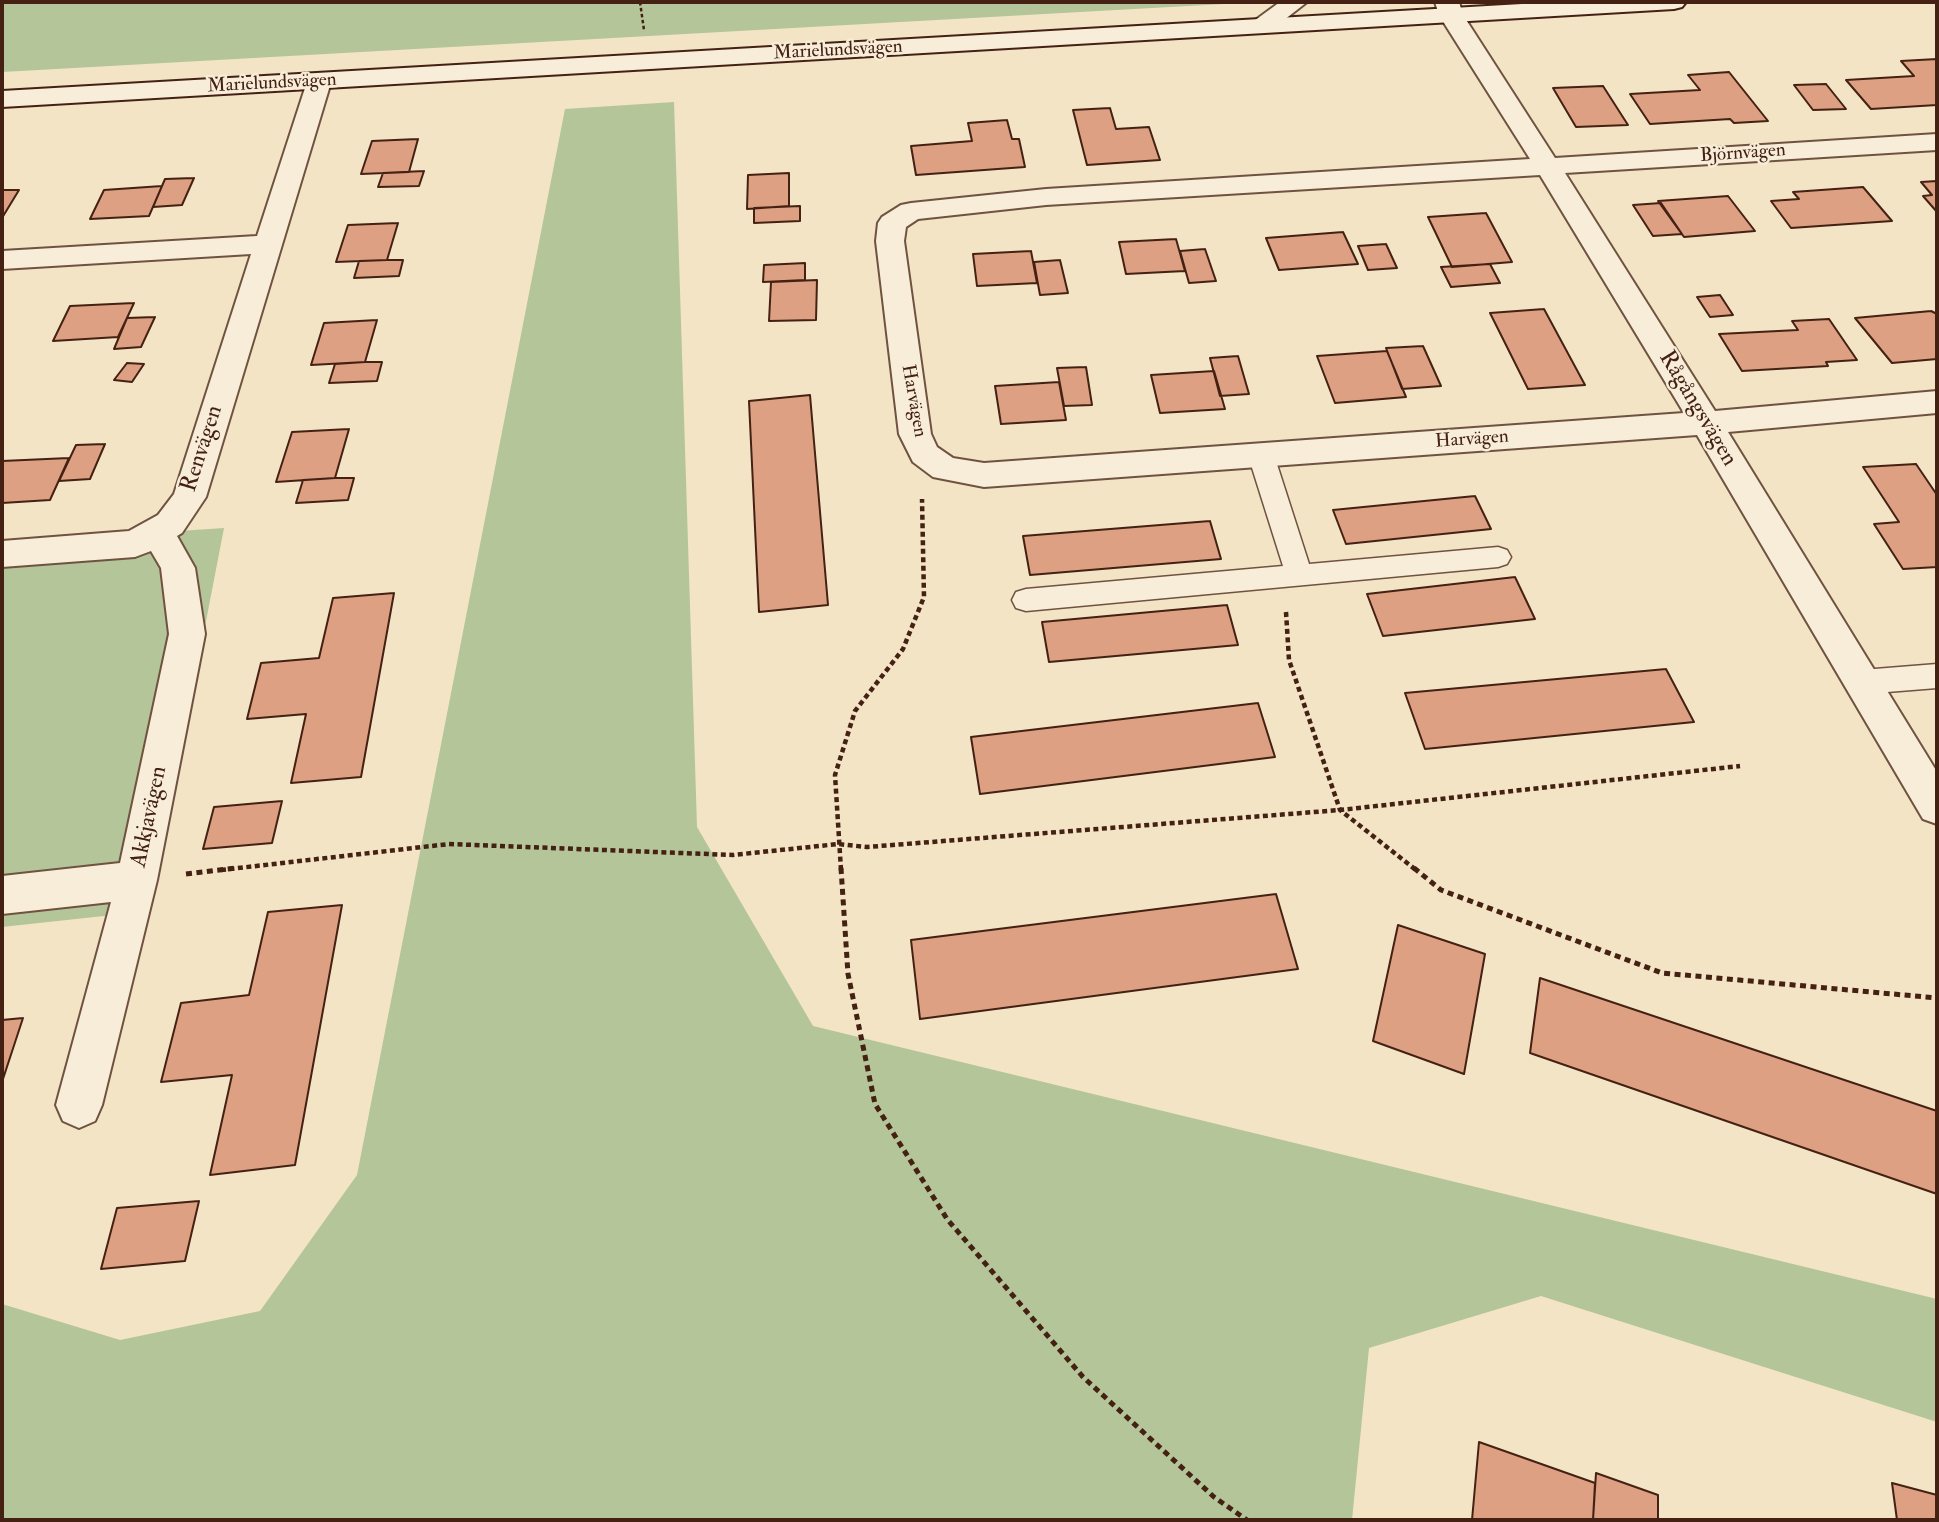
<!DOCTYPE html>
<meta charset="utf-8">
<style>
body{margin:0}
#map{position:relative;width:1939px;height:1522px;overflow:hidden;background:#f2e4c5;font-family:"IM FELL Double Pica",serif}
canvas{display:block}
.frame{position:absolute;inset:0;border:4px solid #442113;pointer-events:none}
</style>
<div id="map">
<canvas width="1939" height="1522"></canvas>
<div class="frame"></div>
</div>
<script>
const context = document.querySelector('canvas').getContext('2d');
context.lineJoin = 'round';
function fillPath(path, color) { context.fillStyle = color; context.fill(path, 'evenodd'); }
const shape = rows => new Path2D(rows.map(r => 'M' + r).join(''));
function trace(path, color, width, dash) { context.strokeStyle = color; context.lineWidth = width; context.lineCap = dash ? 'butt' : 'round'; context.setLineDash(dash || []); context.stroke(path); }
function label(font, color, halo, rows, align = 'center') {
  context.font = font + ' "IM FELL Double Pica",serif'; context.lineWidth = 5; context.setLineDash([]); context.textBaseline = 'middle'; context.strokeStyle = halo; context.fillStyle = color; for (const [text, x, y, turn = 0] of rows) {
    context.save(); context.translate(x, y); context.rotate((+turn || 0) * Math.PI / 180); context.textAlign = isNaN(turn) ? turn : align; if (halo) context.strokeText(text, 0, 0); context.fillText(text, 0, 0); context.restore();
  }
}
fillPath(shape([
 [2,2,1260,2,2,72],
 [674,102,697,827,813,1026,1937,1299,1937,1422,1541,1296,1369,1348,1352,1520,2,1520,2,1304,120,1340,260,1311,357,1175,565,109],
 [224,528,150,911,2,927,2,543]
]), '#b4c599');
const building = shape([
 [1937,59,1937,105,1871,109,1846,80,1914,76,1901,61,1937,59],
 [1729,72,1768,121,1734,123,1730,119,1650,124,1630,94,1700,90,1688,75,1729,72],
 [1826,84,1846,109,1813,110,1794,85,1826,84],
 [1603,86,1628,125,1576,127,1553,88,1603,86],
 [1110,108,1116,129,1149,127,1160,160,1087,165,1073,110,1110,108],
 [1007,120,1012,139,1019,139,1025,167,916,175,911,146,972,141,968,123,1007,120],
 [418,139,409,172,361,174,372,141,418,139],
 [424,171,419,186,378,187,383,173,424,171],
 [789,173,789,206,747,209,748,175,789,173],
 [194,178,182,205,153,207,165,179,194,178],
 [1937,181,1937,212,1923,196,1932,195,1921,182,1937,181],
 [162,186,149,216,90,219,104,190,162,186],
 [1863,187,1892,221,1791,228,1771,201,1799,199,1793,192,1863,187],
 [2,190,19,190,2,218,2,190],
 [1728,196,1755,231,1684,237,1658,201,1728,196],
 [1661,203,1682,234,1653,236,1633,205,1661,203],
 [800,206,800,221,754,223,754,208,800,206],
 [1486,213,1512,262,1452,267,1428,217,1486,213],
 [398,223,387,260,336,262,348,225,398,223],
 [1343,232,1358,264,1279,270,1266,238,1343,232],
 [1176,239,1185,271,1126,274,1119,242,1176,239],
 [1386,244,1397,268,1368,270,1358,246,1386,244],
 [1205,249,1216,281,1189,283,1180,251,1205,249],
 [1031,251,1037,283,977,286,973,254,1031,251],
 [387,260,403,260,399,276,354,278,359,261,387,260],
 [1060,260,1068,293,1040,295,1034,262,1060,260],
 [805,263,805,280,763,282,764,265,805,263],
 [1490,264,1500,283,1451,287,1441,267,1490,264],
 [817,280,816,320,769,321,771,282,817,280],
 [1720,295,1733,315,1710,317,1697,297,1720,295],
 [134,303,118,337,53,341,70,306,134,303],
 [1544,309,1585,385,1528,389,1490,313,1544,309],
 [1931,311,1937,314,1937,359,1892,363,1855,318,1931,311],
 [155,317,141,347,114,349,127,318,155,317],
 [1829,319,1857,360,1826,362,1828,366,1742,371,1719,334,1798,330,1792,321,1829,319],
 [377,320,365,362,311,365,324,323,377,320],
 [1423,346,1441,386,1402,389,1386,348,1423,346],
 [1387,351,1406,397,1335,403,1317,356,1387,351],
 [1238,356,1249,394,1220,396,1210,358,1238,356],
 [365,362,382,362,377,381,329,383,335,364,365,362],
 [127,363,144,364,132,382,114,380,127,363],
 [1086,367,1092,405,1064,406,1057,368,1086,367],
 [1214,371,1225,409,1160,413,1151,375,1214,371],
 [1059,382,1066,420,1001,424,995,386,1059,382],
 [810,395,828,605,759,612,749,401,810,395],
 [349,429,335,478,276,482,292,432,349,429],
 [105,444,90,479,59,481,76,445,105,444],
 [69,458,50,500,2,503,2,461,69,458],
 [1916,464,1937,495,1937,567,1903,569,1874,524,1899,522,1863,467,1916,464],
 [335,478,354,478,348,500,296,503,303,480,335,478],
 [1475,496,1491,529,1346,544,1333,510,1475,496],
 [1210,521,1221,559,1030,575,1023,536,1210,521],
 [1515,577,1535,619,1383,636,1367,594,1515,577],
 [394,593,361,777,291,783,306,714,247,719,261,663,319,658,333,598,394,593],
 [1227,605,1238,645,1049,662,1042,622,1227,605],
 [1666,669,1694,722,1425,749,1405,693,1666,669],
 [1258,703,1275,757,980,794,971,737,1258,703],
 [282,801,272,843,203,849,214,807,282,801],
 [1276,894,1298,969,920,1019,911,940,1276,894],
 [342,905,295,1165,210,1175,232,1075,161,1082,181,1003,249,995,268,912,342,905],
 [1398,925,1485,954,1464,1074,1373,1041,1398,925],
 [1540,978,1937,1111,1937,1194,1530,1053,1540,978],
 [23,1018,2,1082,2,1020,23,1018],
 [199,1201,185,1261,101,1269,117,1208,199,1201],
 [1479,1442,1595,1483,1593,1520,1472,1520,1479,1442],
 [1596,1473,1658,1495,1658,1520,1593,1520,1596,1473],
 [1892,1483,1937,1495,1937,1520,1897,1520,1892,1483]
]);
fillPath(building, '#dda082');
trace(building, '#442113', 2);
const lane = shape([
 [1261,446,1270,449,1274,455,1309,564,1498,547,1507,550,1511,557,1507,564,1498,567,1026,611,1016,608,1012,600,1016,592,1026,589,1283,566,1248,455,1252,449,1261,446],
 [1937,664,1937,688,1862,694,1852,690,1848,682,1852,674,1862,670,1937,664]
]);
const street = shape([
 [1280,2,1307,2,1270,31,1254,31,1250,26,1254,21,1280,2],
 [1435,2,1459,2,1463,15,1555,158,1937,134,1937,150,1565,173,1715,411,1937,391,1937,413,1728,432,1937,772,1937,824,1923,819,1697,435,984,487,933,477,913,462,899,434,876,241,878,223,882,217,901,205,911,203,1046,189,1530,159,1439,15,1435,2],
 [1540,175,1684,413,984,463,953,458,937,447,931,434,904,241,906,227,918,219,1046,205,1540,175],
 [319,75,328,77,331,82,206,497,182,533,177,536,195,568,205,634,157,880,102,1105,95,1121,79,1128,63,1121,56,1105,111,902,2,914,2,876,120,863,169,634,161,568,151,551,135,557,2,567,2,541,129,531,158,515,174,494,251,254,2,269,2,251,257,236,307,82,310,77,319,75]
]);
const secondary = shape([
 [1557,2,1686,2,1682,7,1674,9,2,107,2,91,1557,2]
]);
trace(lane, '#705240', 3);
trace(street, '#705240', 4);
trace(secondary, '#442113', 4);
trace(shape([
 [640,2,644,30]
]), '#442113', 2.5, [3.5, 2.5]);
trace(shape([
 [1286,612,1289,660,1340,810,1416,870],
 [221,870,449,844,733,855,838,844,867,847,1340,810,1740,766],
 [841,870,835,775,855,711,903,649,924,597,922,499]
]), '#442113', 4.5, [5, 3.5]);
trace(shape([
 [841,868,848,974,875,1104,947,1219,1083,1377,1214,1497,1247,1520],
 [1414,868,1441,890,1662,973,1937,998],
 [186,874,236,868]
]), '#442113', 5, [6, 4.5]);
fillPath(lane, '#f7edd9');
fillPath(street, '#f7edd9');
fillPath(secondary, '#f7edd9');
label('19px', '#442113', '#f7edd9', [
 ["Marielundsvägen",838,51,-3],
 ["Marielundsvägen",272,84,-3],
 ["Björnvägen",1743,154,-4],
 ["Harvägen",913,401,80],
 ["Harvägen",1472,440,-4]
]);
label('23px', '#442113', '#f7edd9', [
 ["Rågångsvägen",1697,409,59],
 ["Renvägen",203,449,-72],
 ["Akkjavägen",150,817,-78]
]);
</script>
